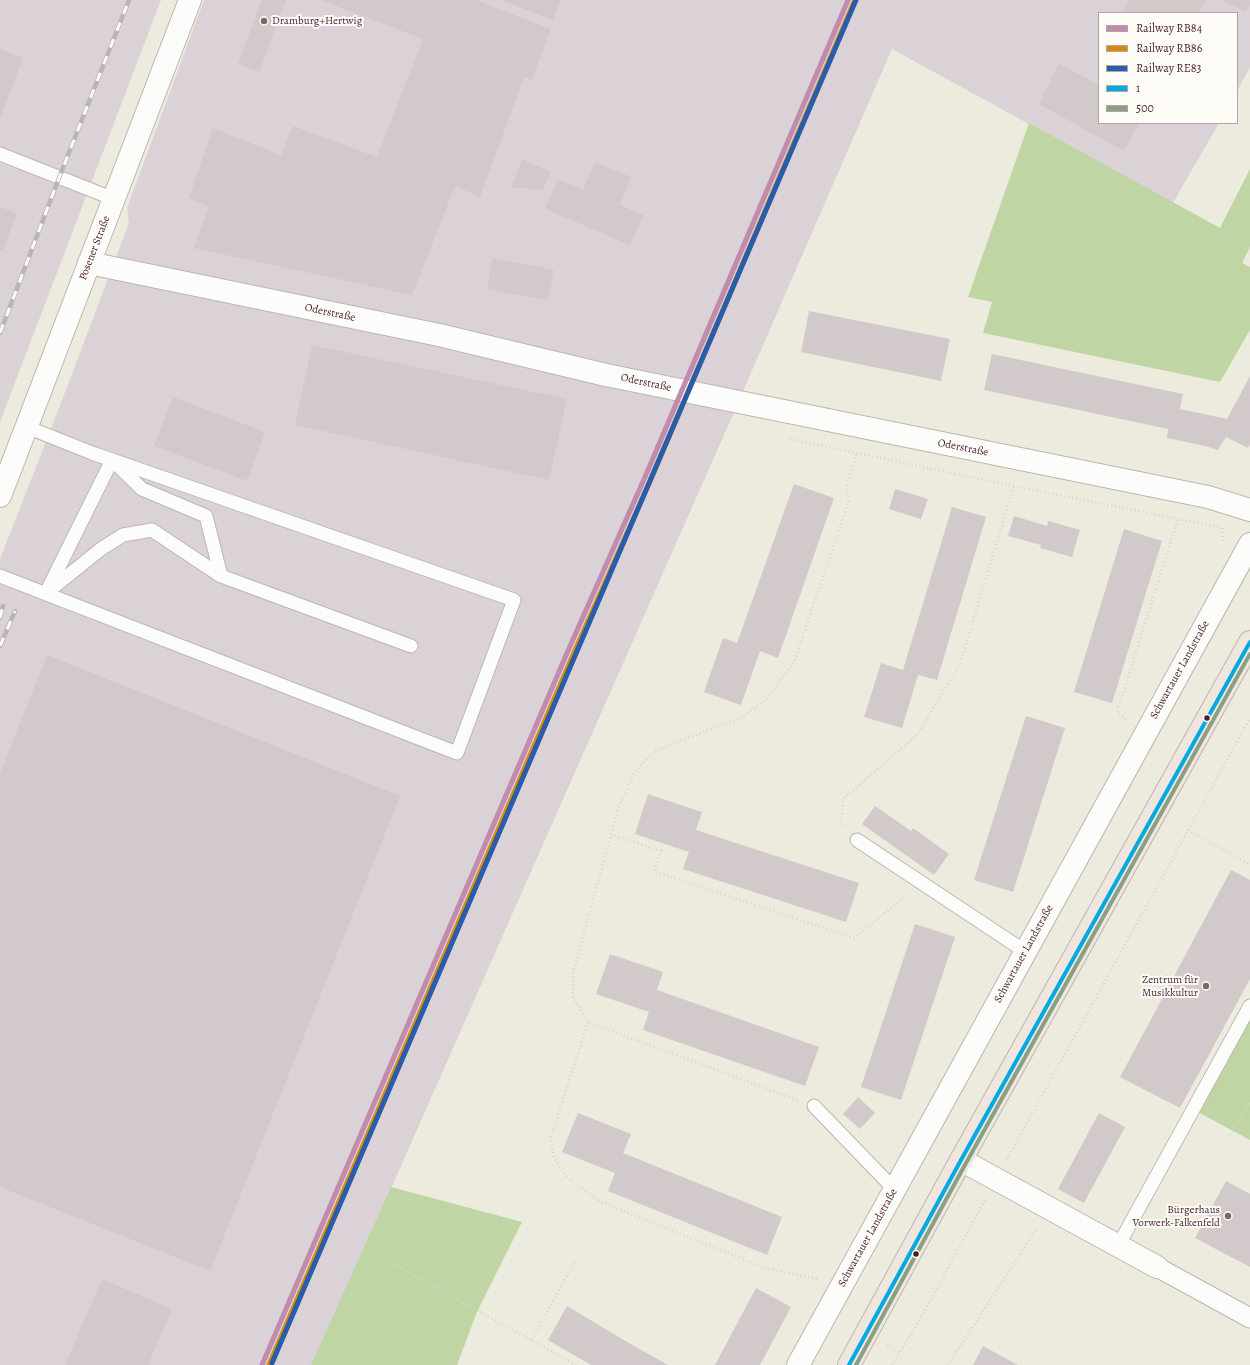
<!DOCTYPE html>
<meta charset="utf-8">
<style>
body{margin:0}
#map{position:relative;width:1250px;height:1365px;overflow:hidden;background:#edeade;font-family:Alegreya,serif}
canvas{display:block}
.legend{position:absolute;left:1098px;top:12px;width:140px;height:112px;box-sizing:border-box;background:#fdfcf7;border:1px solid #b5a4a5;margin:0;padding:5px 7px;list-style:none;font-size:12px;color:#4a1f2b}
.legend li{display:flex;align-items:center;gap:8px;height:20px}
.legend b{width:20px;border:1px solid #b5a4a5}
</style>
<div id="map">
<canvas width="1250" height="1365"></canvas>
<ul class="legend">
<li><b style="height:5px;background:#c08bac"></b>Railway RB84</li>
<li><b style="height:5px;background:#d48b09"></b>Railway RB86</li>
<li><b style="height:5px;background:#295caa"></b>Railway RE83</li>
<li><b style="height:5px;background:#04a9e0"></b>1</li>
<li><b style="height:5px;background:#8aa085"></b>500</li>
</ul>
</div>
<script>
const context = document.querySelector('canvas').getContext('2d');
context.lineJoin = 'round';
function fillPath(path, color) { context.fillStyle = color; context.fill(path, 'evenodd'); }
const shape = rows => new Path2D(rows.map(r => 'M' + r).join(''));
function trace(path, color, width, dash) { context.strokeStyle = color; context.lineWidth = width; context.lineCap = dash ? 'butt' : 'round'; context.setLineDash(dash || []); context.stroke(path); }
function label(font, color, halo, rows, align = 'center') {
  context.font = font + ' Alegreya,serif'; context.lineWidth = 4; context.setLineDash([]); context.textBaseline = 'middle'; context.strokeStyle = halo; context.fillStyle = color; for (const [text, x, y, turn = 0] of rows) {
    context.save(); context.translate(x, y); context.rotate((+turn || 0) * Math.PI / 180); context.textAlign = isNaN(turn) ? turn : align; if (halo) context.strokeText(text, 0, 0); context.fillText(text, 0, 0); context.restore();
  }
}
fillPath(shape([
 [0,0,161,0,0,422],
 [204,0,1250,0,1250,68,1237,91,1237,13,1099,13,1099,123,1219,123,1173,203,892,49,720,444,313,1365,0,1365,0,559,61,403,129,223,127,208]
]), '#dbd2d8');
fillPath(shape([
 [1029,123,1220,228,1250,169,1250,247,1242,263,1250,267,1250,330,1220,382,983,333,992,302,968,297],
 [1250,1006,1250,1140,1194,1110],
 [391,1187,522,1222,477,1312,457,1365,311,1365]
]), '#bfd6a4');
fillPath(shape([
 [262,0,286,0,259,72,238,64],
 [320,0,476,0,551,29,532,80,524,77,480,197,455,186,412,295,194,248,209,207,189,198,213,128,281,155,293,126,377,157,423,39],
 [501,0,561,0,553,20],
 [1129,0,1206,0,1199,13,1122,13],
 [1222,0,1250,0,1250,4,1246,12],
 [0,49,23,58,0,119],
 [1059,64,1099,85,1099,123,1139,123,1124,151,1039,104],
 [522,159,551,172,543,190,511,187],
 [595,162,631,177,620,205,643,215,630,245,545,209,558,179,583,190],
 [0,207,17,213,3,251,0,250],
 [493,258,554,270,548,300,487,289],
 [809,311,950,339,941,381,801,352],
 [312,345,567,399,549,480,295,425],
 [992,354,1183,394,1180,409,1227,419,1250,376,1250,445,1248,448,1226,437,1218,450,1205,446,1167,438,1168,429,984,390],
 [173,397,265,432,247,481,154,446],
 [794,484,834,498,778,658,760,651,741,705,704,692,723,638,737,643],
 [895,489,928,499,921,519,889,509],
 [952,507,986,517,937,680,918,675,902,728,864,717,881,663,903,670],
 [1014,516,1047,526,1048,521,1080,530,1072,557,1040,548,1041,545,1008,536],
 [1124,529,1162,541,1112,703,1074,692],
 [47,655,400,796,210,1271,0,1187,0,773],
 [1026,716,1065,728,1013,892,974,880],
 [648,794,702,812,696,830,859,883,846,922,683,869,689,852,635,834],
 [875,806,911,831,913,828,949,854,934,875,862,824],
 [1231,870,1250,880,1250,979,1180,1108,1120,1077],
 [915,924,955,937,901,1100,861,1087],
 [610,954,663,972,657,990,819,1047,805,1086,643,1030,649,1012,596,994],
 [858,1097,875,1113,860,1129,843,1114],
 [578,1113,631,1134,623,1153,782,1217,767,1255,608,1191,615,1173,562,1152],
 [1099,1113,1125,1127,1084,1203,1058,1189],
 [1226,1181,1250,1194,1250,1267,1195,1238],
 [102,1279,172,1309,148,1365,65,1365],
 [756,1288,791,1307,760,1365,715,1365],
 [567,1306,622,1339,668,1365,591,1365,548,1340],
 [983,1346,1018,1365,973,1365]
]), '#d2c9cb');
const service = shape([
 [0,154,114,199],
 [0,576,457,753,514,600,92,453,27,427],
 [50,590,101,549,123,535,152,530,221,576],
 [46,593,112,460,142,489,206,516,221,576,411,646],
 [857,840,1026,952],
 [814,1106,895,1190],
 [1118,1246,1250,1006]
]);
const pedestrian = shape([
 [1157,1267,1250,1318]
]);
const minor = shape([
 [89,263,439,335,606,375,1208,497,1250,510],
 [961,1160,1157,1267],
 [798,1365,1250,544]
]);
const tertiary = shape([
 [0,496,190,0]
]);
const primary = shape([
 [849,1365,961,1160,1250,642]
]);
trace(service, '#bdb6b0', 15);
trace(pedestrian, '#bdb6b0', 21);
trace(minor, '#bdb6b0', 24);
trace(tertiary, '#bdb6b0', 24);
trace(primary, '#bdb6b0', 24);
trace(shape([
 [790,439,1014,486,1218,527],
 [1222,528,1223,541],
 [427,657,435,662,467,673],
 [1126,719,1117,712,1178,519],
 [843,825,841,823,843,799,917,735,960,664,1014,486],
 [1188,830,1250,865],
 [611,834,661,851,654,871,854,938,906,896],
 [588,1022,551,1137,554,1158,568,1178,599,1201,765,1268,818,1279],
 [797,1100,588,1022,573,997,573,973,618,809,635,771,654,752,684,739,739,719,766,700,794,662,849,501,846,488,857,453],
 [1230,1135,1250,1102],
 [1007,1159,1250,718],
 [383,1258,576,1365],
 [532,1340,576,1259],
 [887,1346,900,1353],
 [892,1365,922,1316,985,1200],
 [948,1365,1037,1228]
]), '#d8d5d3', 2.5, [1, 3]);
trace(service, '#fcfcfa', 13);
trace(pedestrian, '#fcfcfa', 19);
trace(minor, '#fcfcfa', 22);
trace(tertiary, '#fcfcfa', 22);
trace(primary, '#efe7df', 22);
const rail = shape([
 [0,333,59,178,129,0],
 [0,618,3,606],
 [0,646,15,611]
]);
trace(rail, '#bab4b4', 4.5);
trace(rail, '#fdfcf7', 3, [9]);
trace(shape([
 [849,1365,961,1160,1250,642]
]), '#04a9e0', 4);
trace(shape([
 [856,1365,966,1163,1250,654]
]), '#8aa085', 4);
trace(shape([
 [262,1365,567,653,645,477,848,0]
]), '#c08bac', 5);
trace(shape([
 [269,1365,573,655,651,479,854,2]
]), '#d48b09', 5);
trace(shape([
 [272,1363,856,0]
]), '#295caa', 5);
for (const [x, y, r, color] of [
 [264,21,4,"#83666a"],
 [1207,718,3.5,"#4a1f2b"],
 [1206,986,4,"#83666a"],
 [1228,1216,4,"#83666a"],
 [916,1254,3.5,"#4a1f2b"]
]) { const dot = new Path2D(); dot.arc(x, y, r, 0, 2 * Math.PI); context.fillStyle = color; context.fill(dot); trace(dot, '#fdfcf7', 1.5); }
label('11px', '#4a1f2b', '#fdfcf7', [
 ["Dramburg+Hertwig",272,21,"left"],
 ["Zentrum für",1198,980],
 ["Musikkultur",1198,993],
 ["Bürgerhaus",1220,1210],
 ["Vorwerk-Falkenfeld",1220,1223]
], 'right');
label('11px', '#4a1f2b', '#fdfcf7', [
 ["Posener Straße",95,248,-69],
 ["Oderstraße",330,313,12],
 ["Oderstraße",646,383,12],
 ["Oderstraße",963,448,11],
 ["Schwartauer Landstraße",1180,670,-61],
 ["Schwartauer Landstraße",1024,954,-61],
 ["Schwartauer Landstraße",868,1238,-61]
]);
</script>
